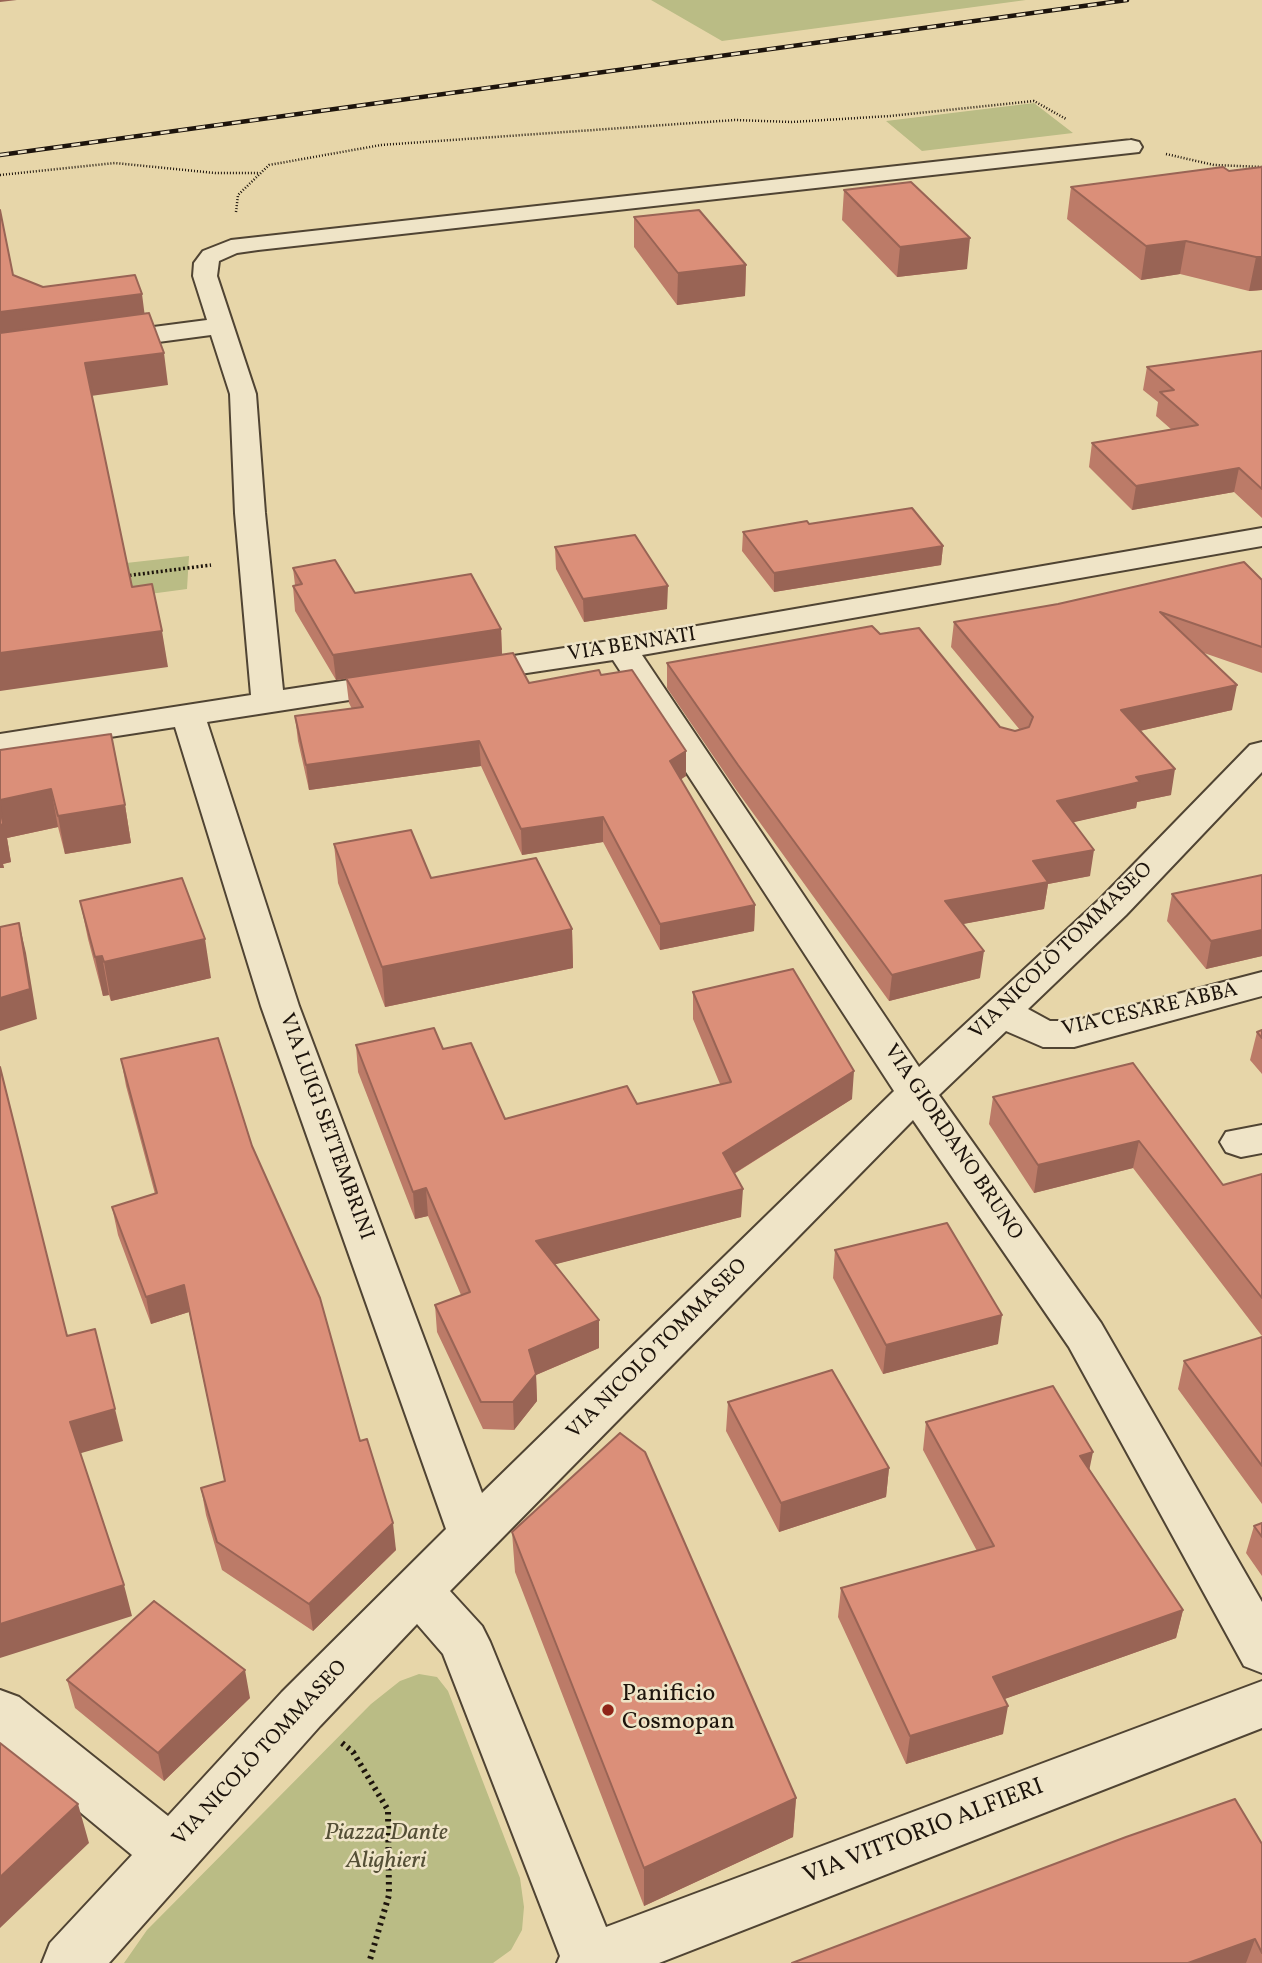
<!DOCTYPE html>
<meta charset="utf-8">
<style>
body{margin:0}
canvas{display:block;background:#e7d6a9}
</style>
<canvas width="1262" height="1963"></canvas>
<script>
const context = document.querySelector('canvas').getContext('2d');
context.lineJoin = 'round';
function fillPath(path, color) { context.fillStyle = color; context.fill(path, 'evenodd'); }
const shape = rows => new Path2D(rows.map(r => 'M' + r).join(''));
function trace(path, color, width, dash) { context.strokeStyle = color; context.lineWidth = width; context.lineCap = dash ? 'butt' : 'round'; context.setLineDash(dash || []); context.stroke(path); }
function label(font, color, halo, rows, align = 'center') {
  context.font = font + ' Vollkorn,serif'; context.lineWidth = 5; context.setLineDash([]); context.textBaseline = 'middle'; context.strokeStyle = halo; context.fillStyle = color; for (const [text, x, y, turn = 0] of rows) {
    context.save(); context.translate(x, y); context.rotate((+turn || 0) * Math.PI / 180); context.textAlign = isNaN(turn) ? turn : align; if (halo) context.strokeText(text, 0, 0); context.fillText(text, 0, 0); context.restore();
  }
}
fillPath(shape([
 [651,0,1026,0,722,41],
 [1034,103,1073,133,922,151,886,121],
 [189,556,187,589,0,614,0,577],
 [419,1674,437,1677,448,1691,520,1878,524,1907,522,1930,511,1950,493,1963,124,1963,147,1930,371,1704,400,1681]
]), '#babc85');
const street = shape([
 [1131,140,1139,142,1142,147,1139,152,258,250,237,253,219,261,217,276,256,394,265,513,283,690,401,672,412,675,417,682,412,689,401,692,207,722,299,1006,482,1493,894,1091,613,660,467,682,456,679,451,672,456,665,622,639,1262,528,1262,546,642,655,919,1067,1100,899,1250,745,1262,742,1262,772,1126,915,1028,1009,1050,1021,1074,1021,1262,972,1262,996,1074,1047,1043,1047,1006,1031,939,1095,1101,1323,1262,1602,1262,1673,1244,1666,1069,1347,913,1120,450,1591,482,1626,490,1642,606,1927,1262,1681,1262,1728,659,1963,557,1963,560,1956,443,1654,417,1624,320,1726,109,1963,42,1963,50,1943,132,1855,0,1746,0,1690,19,1697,168,1816,282,1692,446,1529,261,1006,175,727,0,754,0,734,251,695,235,513,230,394,211,335,0,363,0,347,207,320,193,276,194,263,203,251,231,240,1131,140],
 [1262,1125,1262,1153,1241,1157,1226,1152,1220,1142,1226,1132,1262,1125]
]);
trace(street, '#504433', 4);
trace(shape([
 [1166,154,1214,165,1262,167],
 [0,175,115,163,215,173,259,173],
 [236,212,238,195,269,165,381,145,735,120,792,122,890,116,1034,101,1066,119]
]), '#1d140c', 2.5, [1, 2]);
trace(shape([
 [125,576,211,565]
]), '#1d140c', 3.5, [2, 2.5]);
trace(shape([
 [342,1743,353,1752,388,1810,389,1895,369,1963]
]), '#1d140c', 6, [2.5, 4.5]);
fillPath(street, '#efe4c7');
const rail = shape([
 [0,155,1127,0]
]);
trace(rail, '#1d140c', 4.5);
trace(rail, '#efe4c7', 2.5, [9]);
fillPath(shape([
 [1262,167,1262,290,1249,291,1180,274,1141,280,1067,219,1071,187],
 [844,190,967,269,897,277,842,220],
 [634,217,746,265,745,296,677,305,634,247],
 [1262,351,1262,518,1234,492,1132,510,1089,467,1092,443,1172,430,1156,416,1158,402,1143,390,1147,367],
 [809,524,943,546,941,565,774,592,742,551,743,532],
 [555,547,667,609,584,622,556,569],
 [293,568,355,593,501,629,502,655,529,683,601,675,686,776,680,779,755,905,754,931,660,950,603,842,522,855,481,766,309,790,298,741,295,716,352,709,349,703,346,679,336,680,295,611,293,586,295,585],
 [1262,580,1262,673,1204,653,1232,710,1140,731,1171,795,1137,802,1136,808,1073,822,1090,876,1048,884,1044,909,962,924,980,978,889,1001,737,791,667,688,667,663,880,634,1000,727,1015,731,1020,730,951,647,954,622],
 [0,750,125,805,131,843,65,854,58,827,7,838,11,862,3,864,4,868,0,868],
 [334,844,572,929,573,968,385,1007,338,883],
 [1262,875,1262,956,1206,969,1167,921,1172,894],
 [80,901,211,978,111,1001,109,995,103,996,88,939],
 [693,992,852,1099,734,1174,741,1217,555,1264,599,1320,599,1348,536,1375,537,1401,514,1430,483,1429,437,1332,435,1305,461,1295,428,1216,415,1219,358,1072,356,1045,443,1049,505,1119,637,1104,720,1084,693,1019],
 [1262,1030,1262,1074,1250,1060,1257,1032],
 [121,1059,252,1146,360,1441,396,1550,313,1631,222,1570,206,1515,201,1488,225,1481,189,1312,151,1324,118,1235,112,1207,155,1194,126,1086],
 [1133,1063,1223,1185,1262,1174,1262,1336,1133,1168,1034,1193,989,1124,993,1097],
 [835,1250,998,1344,883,1374,833,1278],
 [1262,1337,1262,1504,1178,1389,1184,1361],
 [728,1402,889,1468,886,1497,779,1532,726,1431],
 [926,1422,1090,1470,1183,1610,1176,1638,1004,1699,1003,1734,906,1764,838,1617,841,1588,977,1551,923,1450],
 [1262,1523,1262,1576,1246,1553,1254,1526],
 [512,1532,796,1798,793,1837,644,1906,515,1572],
 [67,1680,250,1698,164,1781,75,1708],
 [1262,1844,1262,1963,792,1963]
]), '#bc7b68');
fillPath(shape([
 [0,0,17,0,0,2],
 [970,238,967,269,897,277,900,247],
 [1186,241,1180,274,1141,280,1146,246],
 [1256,257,1262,257,1262,290,1249,291],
 [746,265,745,296,677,305,678,273],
 [142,294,146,325,0,344,0,312],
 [164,353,168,385,91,396,85,363],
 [1239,468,1234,492,1132,510,1136,486],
 [943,546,941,565,774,592,774,573],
 [668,586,667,609,584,622,583,599],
 [501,629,502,655,336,680,333,655],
 [162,631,168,667,0,691,0,653],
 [1237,685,1232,710,1117,736,1121,710],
 [479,741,481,766,309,790,306,765],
 [686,751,686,776,670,787,670,761],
 [1175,769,1171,795,1137,802,1136,808,1053,827,1057,801,1136,777],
 [51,789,58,827,7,838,11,862,3,864,4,868,0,868,0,800],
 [125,805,131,843,65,854,58,816],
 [603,817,603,842,522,855,521,829],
 [1094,850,1090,876,1048,884,1044,909,942,928,945,901,1033,861],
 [755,905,754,931,660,950,660,924],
 [19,923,26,953,37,1019,0,1031,0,998],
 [572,929,573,968,385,1007,382,967],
 [1262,930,1262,956,1206,969,1211,941],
 [205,939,211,978,111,1001,104,962],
 [984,951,980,978,889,1001,892,975],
 [102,956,109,995,103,996,95,957],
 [854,1071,852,1099,722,1181,723,1153],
 [1139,1141,1133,1168,1034,1193,1038,1165],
 [426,1188,428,1216,415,1219,413,1192],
 [743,1189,741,1217,537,1269,536,1241],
 [184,1285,189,1312,151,1324,146,1297],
 [1002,1315,998,1344,883,1374,886,1345],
 [599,1320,599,1348,536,1375,537,1401,514,1430,513,1402,529,1350],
 [115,1409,123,1441,78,1454,70,1422],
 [1093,1452,1087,1481,1080,1456],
 [889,1468,886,1497,779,1532,781,1503],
 [393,1523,396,1550,313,1631,309,1604],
 [124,1585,132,1616,0,1658,0,1624],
 [1183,1610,1176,1638,988,1705,993,1677],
 [245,1670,250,1698,164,1781,158,1753],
 [1008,1706,1003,1734,906,1764,910,1736],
 [796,1798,793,1837,644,1906,644,1868],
 [78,1804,89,1843,0,1928,0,1877],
 [1255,1939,1246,1963,1188,1963]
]), '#996455');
const building = shape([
 [1223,167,1229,171,1262,167,1262,257,1256,257,1186,241,1146,246,1071,187,1223,167],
 [911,182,970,238,900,247,844,190,911,182],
 [0,210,13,275,43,287,135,275,142,294,0,312,0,210],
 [699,210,746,265,678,273,634,217,699,210],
 [149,313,164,353,85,363,132,587,152,584,162,631,0,653,0,333,149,313],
 [1262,351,1262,489,1239,468,1136,486,1092,443,1198,425,1160,392,1174,390,1147,367,1262,351],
 [912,508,943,546,774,573,743,532,807,521,809,524,912,508],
 [635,535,668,586,583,599,555,547,635,535],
 [335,560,355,593,471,574,501,629,333,655,293,586,302,584,293,568,335,560],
 [1244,562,1262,580,1262,647,1160,612,1237,685,1121,710,1175,769,1136,777,1140,782,1057,801,1094,850,1033,861,1048,882,945,901,984,951,892,975,738,765,667,663,872,626,880,634,919,628,1000,727,1015,731,1029,727,1033,717,954,622,1058,604,1244,562],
 [513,653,529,683,599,670,601,675,632,670,686,751,670,761,755,905,660,924,603,817,521,829,479,741,306,765,295,716,363,707,346,678,513,653],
 [111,734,125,805,58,816,51,789,0,800,0,750,111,734],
 [0,806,3,824,0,825,0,806],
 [411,830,431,878,536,858,572,929,382,967,334,844,411,830],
 [1262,875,1262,930,1211,941,1172,894,1262,875],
 [182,878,205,939,104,962,102,956,95,957,80,901,182,878],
 [19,923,30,989,0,998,0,927,19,923],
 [793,969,854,1071,723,1153,743,1189,536,1241,599,1320,529,1350,536,1374,513,1402,481,1402,435,1305,470,1292,426,1188,413,1192,356,1045,434,1028,443,1049,471,1043,505,1119,627,1086,637,1104,731,1082,693,992,793,969],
 [1262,1030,1262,1038,1257,1032,1262,1030],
 [218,1038,252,1146,320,1298,360,1441,367,1439,393,1523,309,1604,217,1542,201,1488,225,1481,184,1285,146,1297,112,1207,157,1193,121,1059,218,1038],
 [1133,1063,1223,1185,1262,1174,1262,1298,1139,1141,1038,1165,993,1097,1133,1063],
 [0,1067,67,1336,95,1329,115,1409,70,1422,124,1585,0,1624,0,1067],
 [947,1223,1002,1315,886,1345,835,1250,947,1223],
 [1262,1337,1262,1466,1184,1361,1262,1337],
 [832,1370,889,1468,781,1503,728,1402,832,1370],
 [1053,1386,1093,1452,1080,1456,1183,1610,993,1677,1008,1706,910,1736,841,1588,994,1546,926,1422,1053,1386],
 [620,1433,645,1452,796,1798,644,1868,512,1532,620,1433],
 [1262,1523,1262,1537,1254,1526,1262,1523],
 [154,1601,245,1670,158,1753,67,1680,154,1601],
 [0,1743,78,1804,0,1877,0,1743],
 [1235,1799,1262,1844,1262,1953,1255,1939,1188,1963,792,1963,1126,1837,1235,1799]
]);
fillPath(building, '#db8f79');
trace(building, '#996455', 2);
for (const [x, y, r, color] of [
 [608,1710,7,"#8f2418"]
]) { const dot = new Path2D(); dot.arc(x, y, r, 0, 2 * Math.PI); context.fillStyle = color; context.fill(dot); trace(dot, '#efe4c7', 2.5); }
label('21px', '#1d140c', '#efe4c7', [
 ["VIA BENNATI",632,646,-9],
 ["VIA NICOLÒ TOMMASEO",1062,952,-44],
 ["VIA CESARE ABBA",1150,1011,-13],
 ["VIA LUIGI SETTEMBRINI",325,1127,70],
 ["VIA GIORDANO BRUNO",952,1143,56],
 ["VIA NICOLÒ TOMMASEO",658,1350,-45],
 ["VIA NICOLÒ TOMMASEO",261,1754,-47]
]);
label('24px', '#1d140c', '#efe4c7', [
 ["Panificio",622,1696],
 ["Cosmopan",622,1724]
], 'left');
label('24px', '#1d140c', '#efe4c7', [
 ["VIA VITTORIO ALFIERI",924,1833,-21]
]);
label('italic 24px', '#544f36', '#efe4c7', [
 ["Piazza Dante",386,1835],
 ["Alighieri",386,1863]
]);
</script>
